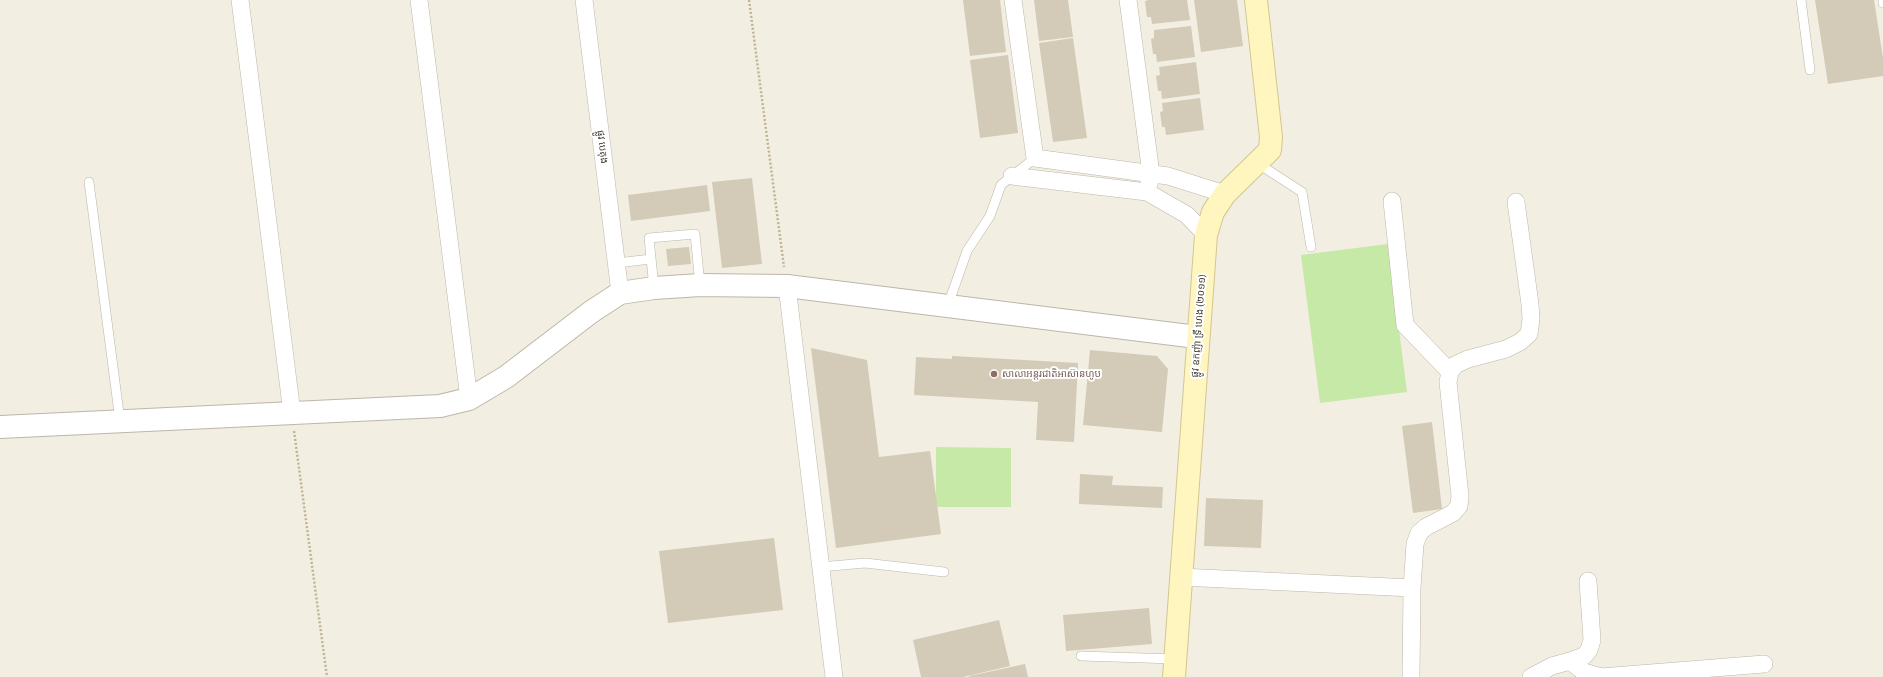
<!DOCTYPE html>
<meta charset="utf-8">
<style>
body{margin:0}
canvas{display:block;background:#f2eee2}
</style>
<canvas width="1883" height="677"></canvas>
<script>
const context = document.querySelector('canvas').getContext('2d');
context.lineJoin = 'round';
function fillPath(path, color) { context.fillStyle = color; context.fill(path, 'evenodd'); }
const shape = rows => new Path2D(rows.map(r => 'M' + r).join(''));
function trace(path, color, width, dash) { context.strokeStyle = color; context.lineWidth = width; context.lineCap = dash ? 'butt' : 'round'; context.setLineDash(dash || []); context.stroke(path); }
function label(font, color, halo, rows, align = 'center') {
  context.font = font + ' "Archivo Narrow","Noto Sans Khmer",sans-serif'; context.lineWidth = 4; context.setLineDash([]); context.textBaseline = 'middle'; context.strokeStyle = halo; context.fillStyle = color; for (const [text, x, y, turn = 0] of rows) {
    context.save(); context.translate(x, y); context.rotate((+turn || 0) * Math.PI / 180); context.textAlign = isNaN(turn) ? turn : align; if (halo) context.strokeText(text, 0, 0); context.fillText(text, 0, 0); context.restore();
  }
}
fillPath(shape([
 [1388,244,1407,392,1320,403,1301,255],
 [936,447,1011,448,1011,507,936,507]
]), '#c6e9a8');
fillPath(shape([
 [963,0,1000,0,1006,52,970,56],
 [1034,0,1068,0,1073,37,1039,41],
 [1149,0,1187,0,1190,20,1152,24,1151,17,1147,17,1145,1],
 [1194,0,1237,0,1243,46,1201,52],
 [1815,0,1874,0,1883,58,1883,76,1828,84],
 [1191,26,1195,57,1157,62,1156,54,1153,54,1151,39,1154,38,1154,30],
 [1073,38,1087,138,1053,142,1039,43],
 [1008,55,1018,133,980,138,970,60],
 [1196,62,1200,94,1162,99,1161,91,1158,91,1156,76,1160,75,1159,67],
 [1200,98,1204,130,1166,135,1165,127,1162,127,1160,112,1163,111,1162,103],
 [752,178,762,264,722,268,712,182],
 [707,185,710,211,631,221,628,195],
 [689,247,691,264,668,266,666,249],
 [811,348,867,360,879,457,930,451,941,534,836,548],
 [1090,350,1157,356,1168,369,1162,432,1083,425],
 [952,356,1078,363,1074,442,1036,440,1038,402,914,395,916,357,952,359],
 [1432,422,1442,509,1413,513,1402,426],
 [1080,474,1113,476,1112,485,1163,487,1162,508,1079,504],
 [1206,498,1263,500,1261,548,1204,546],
 [774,538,783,610,668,623,659,551],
 [1149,608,1152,644,1066,651,1063,615],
 [999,620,1010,666,963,677,921,677,913,640],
 [1025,664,1028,677,969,677,969,676]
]), '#d3cbb7');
const service = shape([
 [1801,0,1810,70],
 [1883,0,1883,3],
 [1257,163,1302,192,1311,247],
 [89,182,120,421],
 [617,263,651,259],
 [654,288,649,238,695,234,700,285],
 [948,305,967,251,990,216,1001,185,1035,158],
 [820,567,865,563,944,572],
 [1081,656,1175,659]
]);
const minor = shape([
 [240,0,292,413],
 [419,0,469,399],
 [584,0,620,293],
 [1013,0,1035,158,1168,176,1225,194],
 [1128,0,1151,174,1149,184],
 [1012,176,1147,192,1187,215,1206,235],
 [1392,201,1405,325,1450,372],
 [787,286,834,677],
 [1181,577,1412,588],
 [1570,661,1584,672,1601,677,1764,664],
 [1411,677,1412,588,1415,544,1419,533,1426,527,1453,513,1459,506,1460,496,1448,382,1450,372,1455,365,1468,359,1506,349,1520,342,1529,334,1531,319,1530,304,1516,202],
 [1531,677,1552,666,1570,661,1584,656,1589,650,1592,640,1588,581]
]);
const tertiary = shape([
 [0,427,440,406,469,399,506,377,591,312,620,293,654,288,700,285,787,286,1197,337]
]);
const secondary = shape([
 [1174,677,1206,235,1213,212,1225,194,1270,150,1271,137,1256,0]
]);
trace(service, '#bdb7a5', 10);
trace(minor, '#bdb7a5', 18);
trace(tertiary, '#bdb7a5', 24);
trace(secondary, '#d3c790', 24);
trace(shape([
 [749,0,784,267],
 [294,431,327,677]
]), '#c0b495', 2.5, [2, 2]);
trace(service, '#fff', 9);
trace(minor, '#fff', 17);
trace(tertiary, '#fff', 22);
trace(secondary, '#fff5bf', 22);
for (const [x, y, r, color] of [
 [994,374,4,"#8d6e63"]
]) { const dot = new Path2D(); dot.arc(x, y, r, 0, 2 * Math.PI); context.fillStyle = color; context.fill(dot); trace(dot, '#fff', 1.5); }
label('10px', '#433e33', '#fff', [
 ["ផ្លូវ បេតុង",602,147,83],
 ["ផ្លូវ ឧកញ៉ា ទ្រី ហេង (២០១១)",1199,326,-86]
]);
label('10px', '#785e54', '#fff', [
 ["សាលាអន្ដរជាតិអាស៊ានហូប",1002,374]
], 'left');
</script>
